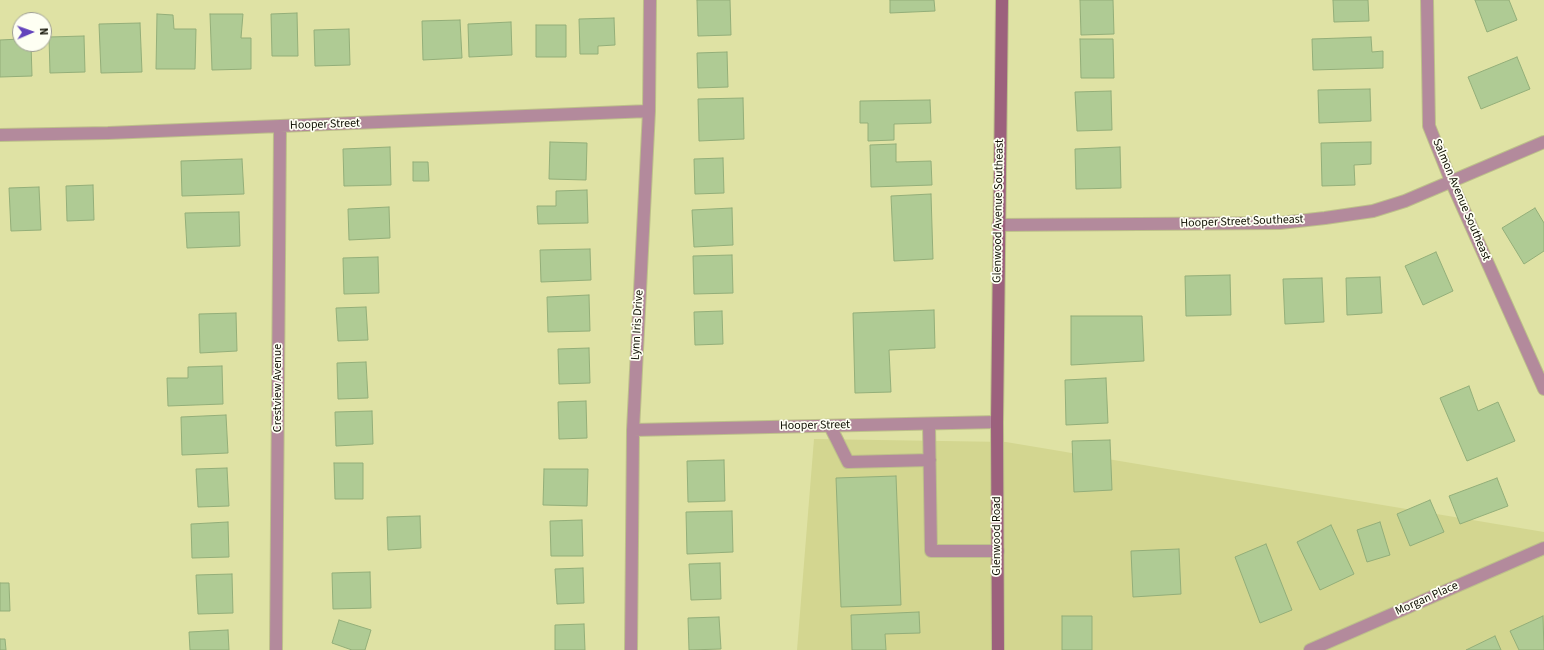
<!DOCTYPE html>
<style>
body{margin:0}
#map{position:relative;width:1544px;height:650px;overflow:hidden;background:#dfe2a4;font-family:"Source Sans 3",sans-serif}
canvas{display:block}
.north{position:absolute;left:12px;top:12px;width:40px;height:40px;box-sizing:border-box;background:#fefff3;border:1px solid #9e9e92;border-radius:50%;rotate:88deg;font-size:11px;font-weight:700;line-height:16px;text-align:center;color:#0d0d00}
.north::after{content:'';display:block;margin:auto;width:14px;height:18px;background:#6343bc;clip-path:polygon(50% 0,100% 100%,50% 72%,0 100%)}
</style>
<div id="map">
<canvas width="1544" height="650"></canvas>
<div class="north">N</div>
</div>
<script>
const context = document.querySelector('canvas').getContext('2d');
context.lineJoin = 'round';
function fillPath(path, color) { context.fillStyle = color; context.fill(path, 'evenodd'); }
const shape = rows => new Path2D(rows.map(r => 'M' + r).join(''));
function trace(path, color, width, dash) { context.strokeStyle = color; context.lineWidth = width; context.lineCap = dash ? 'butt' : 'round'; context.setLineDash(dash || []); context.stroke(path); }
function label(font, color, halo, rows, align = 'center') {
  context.font = font + ' "Source Sans 3",sans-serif'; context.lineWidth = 3.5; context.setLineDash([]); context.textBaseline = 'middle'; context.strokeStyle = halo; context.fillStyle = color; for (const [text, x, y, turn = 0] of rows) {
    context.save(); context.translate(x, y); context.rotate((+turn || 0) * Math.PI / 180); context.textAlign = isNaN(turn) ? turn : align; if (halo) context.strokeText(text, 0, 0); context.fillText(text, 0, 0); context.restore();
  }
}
fillPath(shape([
 [814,439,1006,442,1544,532,1544,650,797,650]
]), '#d3d690');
const building = shape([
 [697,0,730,0,731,35,698,36,697,0],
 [890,0,934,0,935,11,890,13,890,0],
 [1080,0,1113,0,1114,34,1081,35,1080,0],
 [1333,0,1368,0,1369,21,1334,22,1333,0],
 [1475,0,1509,0,1517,20,1487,32,1475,0],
 [297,13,298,56,272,56,271,14,297,13],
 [157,14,173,15,174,29,196,29,195,69,156,69,157,14],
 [210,14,243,14,241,38,251,38,251,69,212,70,210,14],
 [614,18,615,45,598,46,598,54,580,54,579,19,614,18],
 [460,20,462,58,423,60,422,21,460,20],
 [511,22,512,55,469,57,468,24,511,22],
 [140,23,142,72,101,73,99,24,140,23],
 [536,25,566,25,566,57,536,57,536,25],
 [349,29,350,65,315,66,314,30,349,29],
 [84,36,85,72,50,73,49,37,84,36],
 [1371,37,1372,52,1383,51,1383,68,1313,70,1312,39,1371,37],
 [20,39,20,44,31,44,32,76,0,77,0,40,20,39],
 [1080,39,1113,39,1114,78,1081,78,1080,39],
 [727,52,728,87,698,88,697,53,727,52],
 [1517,57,1530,89,1481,109,1468,77,1517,57],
 [1370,89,1371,121,1319,123,1318,90,1370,89],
 [1111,91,1112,130,1077,131,1075,92,1111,91],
 [743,98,744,139,699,141,698,99,743,98],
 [930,100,931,123,894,124,894,140,868,141,868,123,860,123,860,101,930,100],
 [550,142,587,143,586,180,549,179,550,142],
 [1371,142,1371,164,1354,165,1355,185,1322,186,1321,143,1371,142],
 [896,144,896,162,931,161,932,185,871,187,870,145,896,144],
 [390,147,391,185,344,186,343,149,390,147],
 [1120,147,1121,188,1076,189,1075,149,1120,147],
 [723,158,724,193,695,194,694,159,723,158],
 [242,159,244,194,182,196,181,161,242,159],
 [413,162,428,162,429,181,413,181,413,162],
 [93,185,94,220,67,221,66,186,93,185],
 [39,187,41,230,11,231,9,188,39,187],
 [587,190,588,223,538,224,537,206,556,206,556,191,587,190],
 [931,194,933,259,894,261,891,196,931,194],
 [389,207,390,238,349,240,348,209,389,207],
 [732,208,733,245,694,247,692,210,732,208],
 [1535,208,1544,223,1544,251,1524,264,1502,228,1535,208],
 [239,212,240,246,187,248,185,213,239,212],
 [590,249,591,280,541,282,540,250,590,249],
 [1436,252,1453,291,1423,305,1405,266,1436,252],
 [732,255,733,293,694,294,693,256,732,255],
 [378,257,379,293,344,294,343,258,378,257],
 [1230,275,1231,315,1186,316,1185,276,1230,275],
 [1380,277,1382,313,1347,315,1346,278,1380,277],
 [1322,278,1324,322,1285,324,1283,279,1322,278],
 [589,295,590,331,548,332,547,297,589,295],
 [366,307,368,340,338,341,336,308,366,307],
 [934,310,935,348,889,350,891,392,855,393,853,313,934,310],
 [722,311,723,344,695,345,694,312,722,311],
 [236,313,237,351,200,353,199,314,236,313],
 [1071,316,1142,316,1144,361,1071,365,1071,316],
 [589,348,590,383,559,384,558,349,589,348],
 [366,362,368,398,338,399,337,363,366,362],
 [222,366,223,404,168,406,167,378,188,378,188,367,222,366],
 [1106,378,1108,423,1066,425,1065,380,1106,378],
 [1469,386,1478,411,1498,402,1515,441,1467,461,1440,398,1469,386],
 [586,401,587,438,559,439,558,402,586,401],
 [372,411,373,444,336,446,335,412,372,411],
 [226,415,228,453,182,455,181,417,226,415],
 [1110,440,1112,490,1074,492,1072,441,1110,440],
 [724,460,725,501,688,502,687,461,724,460],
 [334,463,363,463,363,499,335,499,334,463],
 [227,468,229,506,198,507,196,469,227,468],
 [544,469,588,469,587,506,543,505,544,469],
 [896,476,901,605,841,607,836,478,896,476],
 [1497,478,1508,506,1460,524,1449,496,1497,478],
 [1430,500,1444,532,1410,546,1397,514,1430,500],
 [732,511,733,552,687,554,686,512,732,511],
 [420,516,421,548,388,550,387,517,420,516],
 [582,520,583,556,551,556,550,521,582,520],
 [228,522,229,557,192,558,191,524,228,522],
 [1380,522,1390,555,1367,562,1357,530,1380,522],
 [1331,525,1354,574,1320,590,1297,542,1331,525],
 [1266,544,1292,610,1260,623,1235,557,1266,544],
 [1179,549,1181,594,1133,597,1131,551,1179,549],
 [720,563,721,599,691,600,689,564,720,563],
 [583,568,584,603,557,604,555,569,583,568],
 [370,572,371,608,333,609,332,573,370,572],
 [232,574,233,613,198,614,196,575,232,574],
 [0,583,9,583,10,611,0,611,0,583],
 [919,612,920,633,885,634,886,650,852,650,851,615,919,612],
 [1062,616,1092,616,1092,650,1062,650,1062,616],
 [1543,616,1544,650,1519,650,1510,631,1543,616],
 [719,617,721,649,689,650,688,618,719,617],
 [339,620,371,630,365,650,352,650,332,643,339,620],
 [584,624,585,650,555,650,555,625,584,624],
 [228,630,229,650,190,650,189,632,228,630],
 [1495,636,1501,650,1466,650,1495,636],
 [0,639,5,639,6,650,0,650,0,639]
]);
fillPath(building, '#afcb94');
trace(building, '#93ae79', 1);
const lane = shape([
 [929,424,931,551,998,551],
 [830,426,848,462,930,460]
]);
const street = shape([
 [1427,0,1429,126,1451,181,1544,389],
 [0,135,108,133,649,111],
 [998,225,1280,223,1325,218,1373,211,1405,201,1544,142],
 [633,430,997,422],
 [276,650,280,127],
 [631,650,633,430,649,111,650,0],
 [1310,650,1544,548]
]);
const secondary = shape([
 [998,650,997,422,1002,0]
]);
trace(lane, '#bdc08a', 14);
trace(street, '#bdc08a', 14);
trace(secondary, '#bdc08a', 14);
trace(lane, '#b38a9c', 12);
trace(street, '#b38a9c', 12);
trace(secondary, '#9c617d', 12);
label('12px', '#0d0d00', '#fefff3', [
 ["Hooper Street",325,125,-2],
 ["Salmon Avenue Southeast",1461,200,67],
 ["Glenwood Avenue Southeast",999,211,-89],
 ["Hooper Street Southeast",1242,222,-2],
 ["Lynn Iris Drive",638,325,-87],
 ["Crestview Avenue",278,388,-90],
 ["Hooper Street",815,426,-1],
 ["Glenwood Road",997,536,-90],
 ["Morgan Place",1427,599,-24]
]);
</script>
